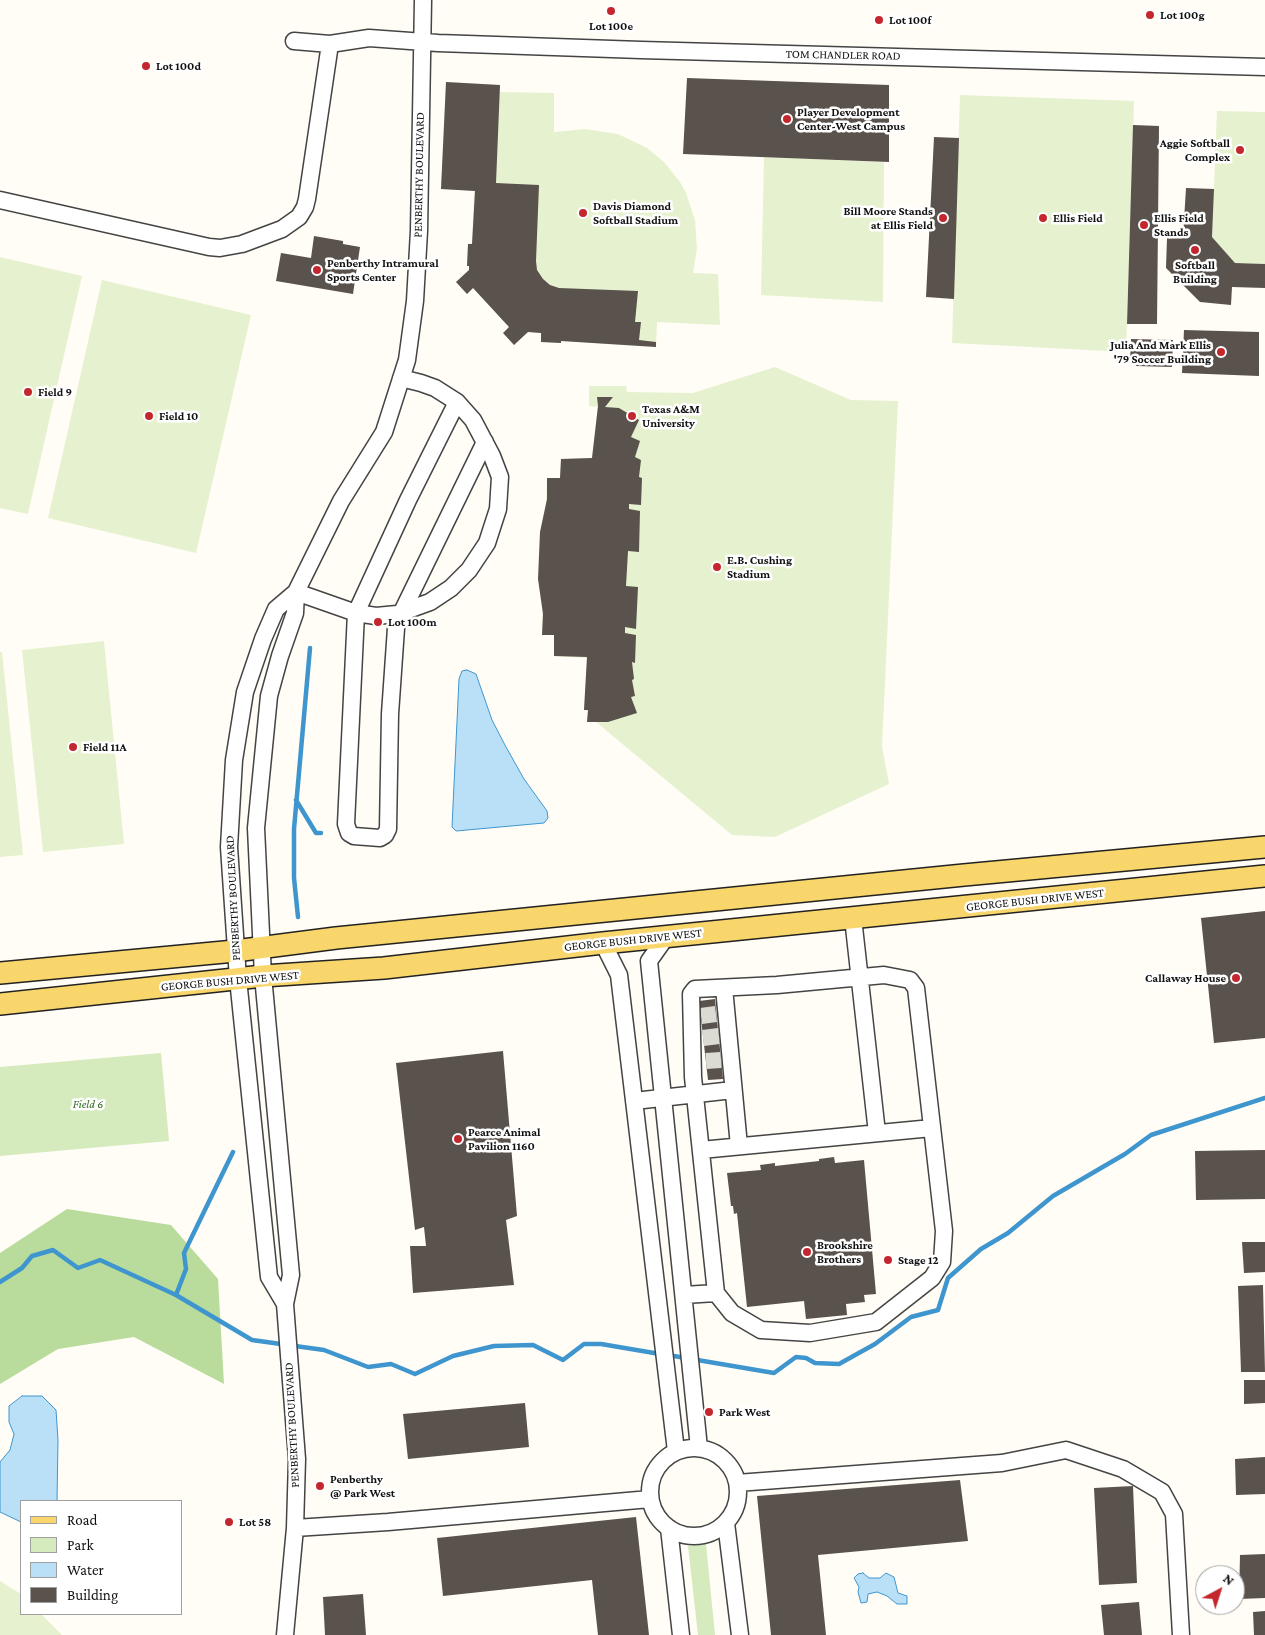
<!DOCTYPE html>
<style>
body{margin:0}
#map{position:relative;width:1265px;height:1635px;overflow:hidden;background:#fffdf5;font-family:"Crimson Pro",serif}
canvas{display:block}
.legend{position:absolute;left:20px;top:1500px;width:162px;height:115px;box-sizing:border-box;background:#fff;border:1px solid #a0a0a0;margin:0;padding:6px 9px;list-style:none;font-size:15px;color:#111}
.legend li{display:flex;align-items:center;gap:10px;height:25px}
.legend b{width:25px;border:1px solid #a0a0a0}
.north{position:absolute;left:1195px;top:1565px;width:50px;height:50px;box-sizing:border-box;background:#fff;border:1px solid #a0a0a0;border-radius:50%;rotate:40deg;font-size:14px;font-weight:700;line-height:20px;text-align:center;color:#111}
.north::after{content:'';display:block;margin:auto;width:18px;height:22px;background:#c4262e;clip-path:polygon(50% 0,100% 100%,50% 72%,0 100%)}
</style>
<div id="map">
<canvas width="1265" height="1635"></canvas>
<ul class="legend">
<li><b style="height:6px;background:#f9d66b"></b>Road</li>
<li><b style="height:14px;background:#d5ebbd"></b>Park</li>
<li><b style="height:14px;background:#b9e0f7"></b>Water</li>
<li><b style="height:14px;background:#5a524d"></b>Building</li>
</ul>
<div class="north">N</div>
</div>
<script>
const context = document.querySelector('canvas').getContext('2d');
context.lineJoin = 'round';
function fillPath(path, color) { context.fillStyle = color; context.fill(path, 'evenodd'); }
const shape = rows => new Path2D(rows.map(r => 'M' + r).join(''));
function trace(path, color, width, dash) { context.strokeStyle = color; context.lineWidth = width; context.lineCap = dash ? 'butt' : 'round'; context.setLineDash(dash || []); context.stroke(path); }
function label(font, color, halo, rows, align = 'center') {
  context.font = font + ' "Crimson Pro",serif'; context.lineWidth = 5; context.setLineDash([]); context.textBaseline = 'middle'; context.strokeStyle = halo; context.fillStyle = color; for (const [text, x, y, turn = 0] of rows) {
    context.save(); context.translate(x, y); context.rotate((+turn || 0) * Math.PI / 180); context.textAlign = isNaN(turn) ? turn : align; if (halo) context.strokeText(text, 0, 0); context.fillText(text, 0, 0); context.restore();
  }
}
fillPath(shape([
 [161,1053,169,1141,0,1156,0,1067],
 [706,1544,715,1635,698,1635,688,1546]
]), '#d5ebbd');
fillPath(shape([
 [67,1209,171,1225,218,1279,224,1384,134,1337,58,1349,0,1384,0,1253]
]), '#b9dc9c');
fillPath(shape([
 [446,82,500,85,500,92,554,93,554,132,585,129,618,134,647,148,664,162,680,182,686,193,695,220,697,249,693,273,718,274,720,325,657,322,656,347,562,341,561,343,541,342,541,333,528,332,514,345,509,327,473,288,467,294,456,282,469,270,469,266,467,266,468,244,472,243,474,191,441,189],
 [960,95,1134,101,1126,352,952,343],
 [1217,111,1265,112,1265,264,1235,263,1212,237],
 [764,157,884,162,883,302,761,295],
 [0,257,82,276,28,514,0,508],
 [102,280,251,315,196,553,48,518],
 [775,367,851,400,898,401,882,747,889,784,775,837,732,835,596,722,587,722,588,711,584,710,587,658,554,656,554,635,542,635,547,478,560,478,561,459,592,458,598,407,589,406,589,386,626,386,627,392,693,393],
 [104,641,124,844,43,852,22,650],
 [0,652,2,652,23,855,0,857],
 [0,1581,21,1594,21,1614,41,1614,62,1635,0,1635]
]), '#e6f2cf');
const water = shape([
 [467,670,476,674,492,720,506,747,524,779,547,811,548,818,544,823,456,831,452,827,459,679,462,671,467,670],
 [22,1396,42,1396,56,1410,58,1440,57,1501,21,1501,21,1522,0,1512,0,1462,10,1450,14,1434,9,1422,9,1406,22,1396],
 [863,1573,869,1578,880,1578,886,1573,894,1577,898,1593,907,1596,907,1604,897,1604,887,1596,877,1592,868,1594,867,1602,861,1603,858,1592,859,1587,854,1578,858,1574,863,1573]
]);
fillPath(water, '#b9e0f7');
trace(water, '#3f96cf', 1);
trace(shape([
 [296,800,316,833,321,833],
 [298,917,294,878,294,829,310,648],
 [0,1282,22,1268,32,1256,53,1250,78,1268,100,1260,176,1295,252,1340,324,1350,368,1367,391,1364,415,1374,453,1356,494,1346,533,1345,563,1360,584,1344,601,1344,660,1354],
 [176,1295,186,1269,184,1253,233,1152],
 [668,1355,774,1373,796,1357,806,1358,815,1363,839,1364,875,1344,911,1317,938,1310,948,1278,981,1249,1008,1233,1053,1196,1125,1154,1151,1135,1265,1098]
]), '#3f96cf', 4.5);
fillPath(shape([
 [687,78,889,85,889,162,683,154],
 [446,82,500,85,496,183,539,185,536,261,537,270,543,279,550,285,559,288,638,291,635,322,641,322,639,340,656,342,656,347,561,341,561,343,541,342,541,333,528,332,514,345,503,333,509,327,473,288,467,294,456,282,469,270,469,266,467,266,468,244,472,244,475,191,441,189],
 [1133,125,1159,126,1157,324,1127,324],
 [934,137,959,138,954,299,926,297],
 [1186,188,1214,189,1212,237,1235,263,1265,264,1265,288,1232,287,1231,305,1200,302,1166,268,1167,238,1183,237],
 [314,236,343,241,343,244,360,247,353,294,276,281,281,253,311,258],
 [1184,330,1259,332,1259,376,1182,373],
 [1131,339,1173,340,1172,367,1136,366,1137,362,1130,362],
 [597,397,613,397,605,407,619,408,639,420,631,437,640,441,635,457,641,460,639,477,642,478,641,505,629,504,629,509,640,511,639,552,628,551,626,586,638,587,636,629,625,627,625,633,636,635,635,663,632,662,634,679,632,680,635,696,631,697,637,713,608,722,587,722,588,710,584,710,587,657,554,656,554,635,542,635,543,614,538,579,540,532,547,499,547,478,560,478,561,459,592,458,598,406],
 [1265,911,1265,1038,1214,1043,1201,918],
 [715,999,723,1079,708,1080,699,1001],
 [503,1051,517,1216,506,1220,514,1285,413,1293,410,1246,426,1246,424,1227,415,1230,396,1063],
 [1265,1150,1265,1199,1196,1200,1195,1151],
 [834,1157,835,1163,864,1160,876,1294,864,1295,865,1302,846,1304,847,1315,806,1319,804,1301,747,1307,737,1213,734,1214,733,1206,731,1206,727,1173,761,1170,760,1165,775,1163,775,1166,819,1161,819,1159],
 [1242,1242,1265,1242,1265,1272,1244,1273],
 [1263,1285,1265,1372,1241,1372,1238,1286],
 [1244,1380,1265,1380,1265,1403,1244,1404],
 [525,1403,529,1447,408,1459,403,1414],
 [1265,1457,1265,1494,1236,1495,1235,1459],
 [960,1480,968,1541,818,1555,826,1635,771,1635,757,1496],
 [1133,1486,1137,1583,1099,1585,1094,1488],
 [636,1517,649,1635,598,1635,592,1580,443,1596,437,1538],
 [1265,1554,1265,1598,1239,1599,1240,1555],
 [363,1594,366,1635,325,1635,323,1597],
 [1139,1602,1142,1635,1104,1635,1101,1605],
 [1265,1611,1265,1635,1254,1635,1253,1612]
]), '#5a524d');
trace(shape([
 [701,1016,716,1014],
 [703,1038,719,1036],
 [706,1061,721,1060]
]), '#dbdad3', 16, [16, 8]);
const minor = shape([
 [294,41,330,44,369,38,438,43,641,50,1265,67],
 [0,200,209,247,220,248,242,244,282,229,299,217,305,207,307,199,330,44],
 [296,592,356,613,376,616,397,614,430,602,451,588,469,570,487,543,498,509,500,477,492,456,473,420,457,402,435,388,421,383,401,378],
 [402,612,485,442],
 [397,614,390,714,388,829,385,835,380,838,354,836,349,833,346,824,356,613,408,500,457,402],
 [853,918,877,1133],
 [666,937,649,961,699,1448],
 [603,943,619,975,676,1451],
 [724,988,739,1146],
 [634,1101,733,1090],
 [701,1150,932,1128],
 [684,1295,716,1293,732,1313,761,1330,810,1333,876,1322,932,1278,942,1262,944,1231,916,988,910,980,884,975,777,985,695,989,691,994,693,1077,716,1293],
 [285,1304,269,1277,238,979,229,847,234,760,245,692,263,639,276,609,296,592,341,501,384,432,407,360,415,301,419,231,423,0],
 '650 1492a44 44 0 1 1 88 0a44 44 0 1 1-88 0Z',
 [737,1483,1002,1463,1066,1450,1123,1469,1162,1492,1174,1514,1181,1635],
 [726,1523,740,1635],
 [295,1528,388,1522,650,1499],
 [669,1528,681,1635],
 [285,1635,295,1528,297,1459,285,1304,291,1275,263,976,256,828,269,696,280,656,295,613,296,592]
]);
const major = shape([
 [0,973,235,951,336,938,964,875,1265,847],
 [0,1004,263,976,384,968,603,943,1265,876]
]);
trace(minor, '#444', 19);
trace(major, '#222', 24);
trace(minor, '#fff', 16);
trace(major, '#f9d66b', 21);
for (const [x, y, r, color] of [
 [611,11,5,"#c4262e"],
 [1150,15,5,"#c4262e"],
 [879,20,5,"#c4262e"],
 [146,66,5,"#c4262e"],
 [787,119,5,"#c4262e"],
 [1240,150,5,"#c4262e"],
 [583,213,5,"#c4262e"],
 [943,218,5,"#c4262e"],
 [1043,218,5,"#c4262e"],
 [1144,225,5,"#c4262e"],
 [1195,250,5,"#c4262e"],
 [317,270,5,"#c4262e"],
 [1221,352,5,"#c4262e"],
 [28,392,5,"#c4262e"],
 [149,416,5,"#c4262e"],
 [632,416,5,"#c4262e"],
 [717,567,5,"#c4262e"],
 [378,622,5,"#c4262e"],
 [73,747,5,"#c4262e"],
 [1236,978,5,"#c4262e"],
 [458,1139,5,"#c4262e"],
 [807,1252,5,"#c4262e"],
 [888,1260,5,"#c4262e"],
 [709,1412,5,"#c4262e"],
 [320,1486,5,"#c4262e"],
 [229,1522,5,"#c4262e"]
]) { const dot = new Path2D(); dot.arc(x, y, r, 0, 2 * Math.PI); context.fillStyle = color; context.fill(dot); trace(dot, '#fff', 2); }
label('bold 12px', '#111', '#fff', [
 ["Lot 100g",1160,15],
 ["Lot 100f",889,20],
 ["Lot 100e",611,26,"center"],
 ["Lot 100d",156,66],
 ["Player Development",797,112],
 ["Center-West Campus",797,126],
 ["Aggie Softball",1230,143,"right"],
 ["Complex",1230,157,"right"],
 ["Davis Diamond",593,206],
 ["Softball Stadium",593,220],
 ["Bill Moore Stands",933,211,"right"],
 ["at Ellis Field",933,225,"right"],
 ["Ellis Field",1053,218],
 ["Ellis Field",1154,218],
 ["Stands",1154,232],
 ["Penberthy Intramural",327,263],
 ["Sports Center",327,277],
 ["Softball",1195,265,"center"],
 ["Building",1195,279,"center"],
 ["Julia And Mark Ellis",1211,345,"right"],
 ["'79 Soccer Building",1211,359,"right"],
 ["Field 9",38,392],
 ["Texas A&M",642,409],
 ["University",642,423],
 ["Field 10",159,416],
 ["E.B. Cushing",727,560],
 ["Stadium",727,574],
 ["Lot 100m",388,622],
 ["Field 11A",83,747],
 ["Callaway House",1226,978,"right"],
 ["Pearce Animal",468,1132],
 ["Pavilion 1160",468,1146],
 ["Brookshire",817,1245],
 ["Brothers",817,1259],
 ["Stage 12",898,1260],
 ["Park West",719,1412],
 ["Penberthy",330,1479],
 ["@ Park West",330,1493],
 ["Lot 58",239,1522]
], 'left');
label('12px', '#111', '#fff', [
 ["TOM CHANDLER ROAD",843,55,1],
 ["PENBERTHY BOULEVARD",419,175,-89],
 ["PENBERTHY BOULEVARD",233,898,-93],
 ["GEORGE BUSH DRIVE WEST",1035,900,-6],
 ["GEORGE BUSH DRIVE WEST",633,940,-6],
 ["GEORGE BUSH DRIVE WEST",230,981,-5],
 ["PENBERTHY BOULEVARD",292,1425,-93]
]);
label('italic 12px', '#2f6b1f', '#fff', [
 ["Field 6",88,1104]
]);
</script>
